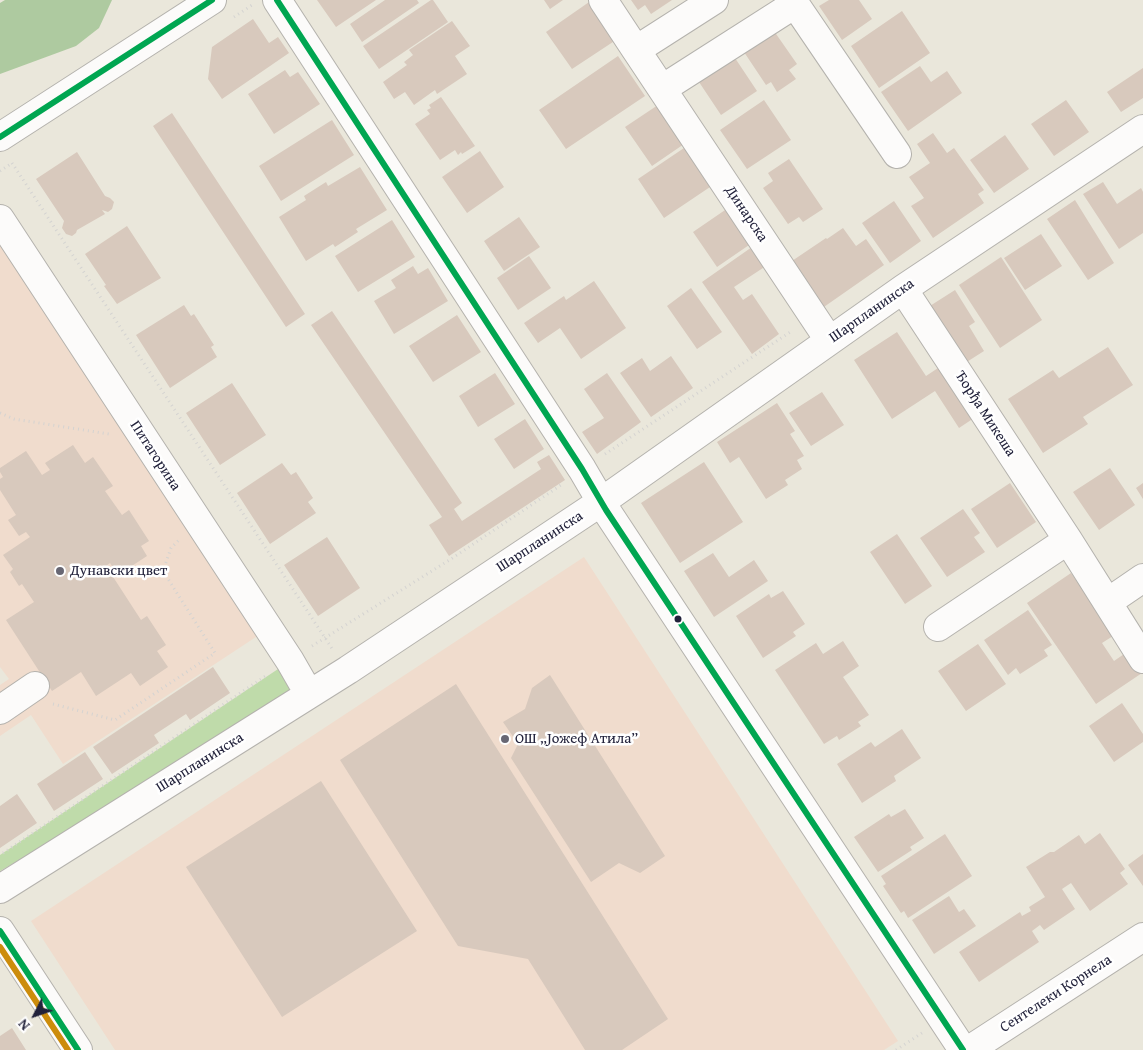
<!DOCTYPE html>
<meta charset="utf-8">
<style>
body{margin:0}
#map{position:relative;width:1143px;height:1050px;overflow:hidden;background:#eae7db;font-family:"Gentium Book Plus",serif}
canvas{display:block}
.north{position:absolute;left:10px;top:990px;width:50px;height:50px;-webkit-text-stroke:4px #fff;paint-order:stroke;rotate:229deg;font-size:14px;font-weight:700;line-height:20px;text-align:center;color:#22223b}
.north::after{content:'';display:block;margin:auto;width:18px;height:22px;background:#22223b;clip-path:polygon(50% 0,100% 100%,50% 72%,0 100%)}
</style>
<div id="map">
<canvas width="1143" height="1050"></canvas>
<div class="north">N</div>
</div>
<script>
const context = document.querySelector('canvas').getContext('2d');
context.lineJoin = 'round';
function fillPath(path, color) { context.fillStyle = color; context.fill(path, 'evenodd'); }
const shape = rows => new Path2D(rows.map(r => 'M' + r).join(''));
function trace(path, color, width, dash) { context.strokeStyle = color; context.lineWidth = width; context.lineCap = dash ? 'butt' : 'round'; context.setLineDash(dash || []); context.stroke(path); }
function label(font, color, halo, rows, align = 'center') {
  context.font = font + ' "Gentium Book Plus",serif'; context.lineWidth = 5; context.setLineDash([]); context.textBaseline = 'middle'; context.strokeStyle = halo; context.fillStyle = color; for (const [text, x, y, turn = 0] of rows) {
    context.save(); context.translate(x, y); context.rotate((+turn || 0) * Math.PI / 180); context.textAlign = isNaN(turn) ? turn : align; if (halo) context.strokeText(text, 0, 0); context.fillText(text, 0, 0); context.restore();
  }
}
fillPath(shape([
 [0,236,259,635,63,764,31,715,0,736,0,685,9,679,0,667],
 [584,557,898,1041,884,1050,115,1050,31,921]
]), '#f0dccd');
fillPath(shape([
 [290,661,309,694,0,871,0,855]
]), '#bfdbaa');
fillPath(shape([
 [5,0,112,0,99,28,76,46,0,74,0,3]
]), '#aecaa0');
fillPath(shape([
 [317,0,376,0,336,27],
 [385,0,417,0,419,3,362,42,350,24],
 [431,0,433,0,448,22,379,69,363,46],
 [544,0,563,0,550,9],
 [592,0,619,38,572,69,546,32],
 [631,0,672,0,651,14,645,5,638,10],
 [829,0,859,0,872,19,842,40,819,6],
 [902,11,930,53,879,88,851,46],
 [253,19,269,43,278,37,289,53,222,99,208,79,212,47],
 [452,21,470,46,455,56,467,74,437,94,435,90,414,105,405,92,394,99,383,82,407,65,404,62,413,55,409,50],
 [774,31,797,64,789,70,796,79,777,92,771,82,766,85,744,52],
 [618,56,645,96,566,149,539,110],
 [735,58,757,91,721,115,699,82],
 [920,66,931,82,947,71,962,93,908,131,881,92],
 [1143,68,1143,98,1121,112,1107,92],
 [285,70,290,77,298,72,320,104,274,134,248,94],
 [441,97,475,146,462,154,461,152,458,155,455,150,440,160,415,124,430,114,427,110,431,108,429,105],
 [764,100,791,140,747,169,720,130],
 [1066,100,1089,132,1054,156,1031,124],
 [661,103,687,142,652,166,625,127],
 [172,113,305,314,286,327,153,126],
 [332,120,354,155,281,201,259,166],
 [933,133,947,153,954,148,984,190,978,194,984,203,933,238,911,206,924,198,909,177,930,163,917,144],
 [1005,135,1029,169,994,193,970,160],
 [687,146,713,185,664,218,638,179],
 [480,151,504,187,467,213,442,177],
 [77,152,105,196,110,198,114,202,112,209,108,212,102,210,105,214,77,230,76,233,72,236,66,234,62,228,64,221,36,179],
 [789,159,823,209,803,222,799,217,788,224,763,188,773,181,768,173],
 [360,167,387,210,356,229,358,232,335,247,333,244,306,261,279,217,306,200,304,196,326,182,328,186],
 [1103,182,1117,204,1141,188,1143,192,1143,233,1119,249,1083,194],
 [1075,200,1114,263,1088,280,1047,219],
 [894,201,921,241,890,263,862,223],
 [728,208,752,243,717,267,693,232],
 [519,217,540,247,504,271,484,241],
 [392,220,415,257,358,292,335,256],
 [127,226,161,278,117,304,104,286,106,285,85,254],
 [843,228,856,246,866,239,884,265,821,309,789,263,826,238,827,239],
 [1041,234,1062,266,1025,290,1004,258],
 [752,247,766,266,734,287,743,300,752,294,779,334,752,354,702,282],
 [529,256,551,288,518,310,497,278],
 [1001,257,1042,320,1000,348,959,285],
 [413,266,418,274,428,268,448,301,394,334,374,301,396,288,391,280],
 [594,281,626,328,581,359,560,328,538,343,524,323,564,296,566,300],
 [691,288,722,332,697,349,667,306],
 [955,290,975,322,969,326,984,351,962,365,922,311],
 [184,305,191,316,194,314,214,345,211,347,217,357,170,388,136,335],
 [332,311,462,503,454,509,462,521,541,469,537,462,549,455,565,480,449,556,429,525,442,517,311,325],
 [457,315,481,352,433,382,409,346],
 [897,332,926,376,947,362,980,414,959,428,935,391,892,419,854,360],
 [1108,347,1133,385,1083,417,1088,424,1043,453,1008,399,1053,370,1059,378],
 [671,356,693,388,651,417,620,373,642,358,650,371],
 [495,373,515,404,478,427,459,396],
 [607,373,641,422,597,454,582,432,604,418,584,389],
 [232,383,266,435,220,465,186,413],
 [822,392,844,425,811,446,789,413],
 [777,403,795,431,790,434,804,456,797,460,802,469,785,480,788,485,766,499,739,457,730,463,717,442],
 [525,419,544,449,514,469,494,439],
 [73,445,85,463,93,457,113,486,105,491,122,515,129,510,149,541,141,546,147,556,118,575,110,563,106,566,141,620,147,616,166,645,157,651,168,667,140,686,131,673,96,696,81,672,52,691,6,620,34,602,22,584,19,586,10,572,13,569,3,555,30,537,26,532,19,536,8,520,16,515,0,490,0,479,3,477,0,472,0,468,26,451,42,475,50,470,45,463],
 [704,462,743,522,680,563,641,503],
 [282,463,291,475,296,472,313,498,308,502,316,513,270,544,237,493],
 [1110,468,1135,505,1099,530,1073,492],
 [1010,483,1036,522,997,548,971,509],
 [1143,483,1143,499,1136,488],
 [963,509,980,533,974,537,985,552,947,577,920,538],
 [897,534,932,586,905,604,870,552],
 [327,537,360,588,318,616,284,565],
 [713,553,729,577,754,560,768,581,714,617,684,571],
 [1071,573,1078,583,1085,578,1102,602,1094,608,1113,636,1102,643,1114,661,1127,652,1142,673,1096,704,1027,603],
 [783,591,805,624,793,632,796,636,763,658,736,616,769,594,771,598],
 [1028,610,1052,645,1044,650,1048,656,1020,674,1016,668,1008,675,984,640],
 [843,641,859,666,843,677,869,715,858,722,861,726,839,740,837,736,824,744,775,670,816,643,823,654],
 [978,644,1006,684,966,711,938,671],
 [213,667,230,693,190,720,186,714,154,735,159,743,112,774,93,747],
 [550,675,665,856,640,873,619,863,591,882,511,758,518,744,503,722,525,709,532,688],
 [456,684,668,1019,622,1050,585,1050,528,959,458,946,340,760],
 [1122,703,1143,734,1143,742,1114,762,1089,726],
 [902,729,921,758,894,776,896,781,862,803,837,764,871,742,875,747],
 [85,752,103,779,54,811,37,784],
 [321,781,417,931,282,1017,186,867],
 [17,794,37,823,0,848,0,806],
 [905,809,924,838,910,847,912,850,878,872,854,837,889,814,891,817],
 [1100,833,1125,869,1120,873,1128,884,1090,911,1071,883,1062,889,1075,909,1044,930,1040,925,1032,931,1039,942,979,982,959,952,1020,912,1022,916,1031,911,1029,907,1045,897,1026,867,1050,852,1054,852,1079,835,1085,844],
 [945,834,972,876,908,918,904,911,901,913,883,886,886,884,881,876],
 [1143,854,1143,886,1128,865],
 [949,896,959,912,964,909,976,926,934,954,912,920],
 [12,1028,26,1050,0,1050,0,1036]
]), '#d8c9bd');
const minor = shape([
 [277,0,582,469,606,510,963,1050],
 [603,0,636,50],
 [714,0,636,50,829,340],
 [795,4,897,154],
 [662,89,795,4,792,0],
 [0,137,212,0],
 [0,219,290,661,309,694],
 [903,289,1068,540,1143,659],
 [1108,602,1143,578],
 [938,627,1068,540],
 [0,710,35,686],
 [0,889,348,670,601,502,903,289,1143,129],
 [0,931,78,1050],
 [969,1050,1143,937]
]);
trace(minor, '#b4b2ad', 30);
trace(shape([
 [234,17,252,5],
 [12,163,333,650],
 [0,171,12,163],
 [0,413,14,419,109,434],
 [605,454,792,331],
 [312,646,451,559,561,485],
 [53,704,115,720,215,653,163,571,171,548,180,539],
 [3,853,267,675],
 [896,1050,922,1033]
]), '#d4d3d1', 3, [1, 4]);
trace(minor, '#fcfbfa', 28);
trace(shape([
 [277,0,582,469,606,510,963,1050],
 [0,137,212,0],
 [0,931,78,1050]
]), '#00a651', 6);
trace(shape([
 [0,947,68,1050]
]), '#cc8c0c', 6);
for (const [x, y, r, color] of [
 [60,571,5,"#686773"],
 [678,619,4.5,"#22223b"],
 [505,739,5,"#686773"]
]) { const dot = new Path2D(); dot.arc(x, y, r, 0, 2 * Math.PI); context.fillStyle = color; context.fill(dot); trace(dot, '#fff', 2); }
label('15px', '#22223b', '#fff', [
 ["Динарска",746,214,56],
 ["Шарпланинска",872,311,-35],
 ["Ђорђа Микеша",985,414,57],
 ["Питагорина",155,456,57],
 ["Шарпланинска",540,542,-33],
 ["Шарпланинска",200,763,-32],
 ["Сентелеки Корнела",1056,994,-33]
]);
label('15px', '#22223b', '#fff', [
 ["Дунавски цвет",70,571],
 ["ОШ „Јожеф Атила”",515,739]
], 'left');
</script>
